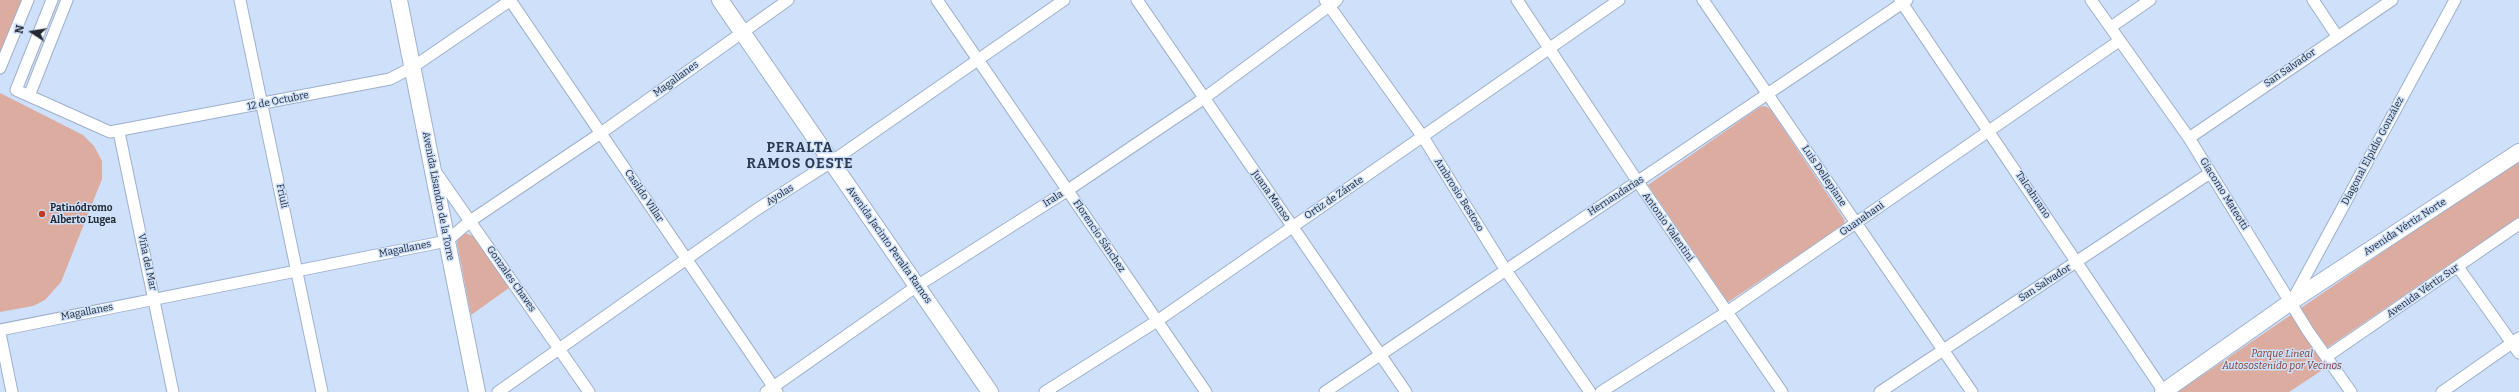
<!DOCTYPE html>
<meta charset="utf-8">
<style>
body{margin:0}
#map{position:relative;width:2519px;height:392px;overflow:hidden;background:#cee0fa;font-family:Bitter,serif}
canvas{display:block}
.north{position:absolute;left:12px;top:12px;width:40px;height:40px;-webkit-text-stroke:3px #cee0fa;paint-order:stroke;rotate:282deg;font-size:11px;font-weight:700;line-height:16px;text-align:center;color:#232a34}
.north::after{content:'';display:block;margin:auto;width:14px;height:18px;background:#232a34;clip-path:polygon(50% 0,100% 100%,50% 72%,0 100%)}
</style>
<div id="map">
<canvas width="2519" height="392"></canvas>
<div class="north">N</div>
</div>
<script>
const context = document.querySelector('canvas').getContext('2d');
context.lineJoin = 'round';
function fillPath(path, color) { context.fillStyle = color; context.fill(path, 'evenodd'); }
const shape = rows => new Path2D(rows.map(r => 'M' + r).join(''));
function trace(path, color, width, dash) { context.strokeStyle = color; context.lineWidth = width; context.lineCap = dash ? 'butt' : 'round'; context.setLineDash(dash || []); context.stroke(path); }
function label(font, color, halo, rows, align = 'center') {
  context.font = font + ' Bitter,serif'; context.lineWidth = 3; context.setLineDash([]); context.textBaseline = 'middle'; context.strokeStyle = halo; context.fillStyle = color; for (const [text, x, y, turn = 0] of rows) {
    context.save(); context.translate(x, y); context.rotate((+turn || 0) * Math.PI / 180); context.textAlign = isNaN(turn) ? turn : align; if (halo) context.strokeText(text, 0, 0); context.fillText(text, 0, 0); context.restore();
  }
}
fillPath(shape([
 [0,0,28,0,0,68],
 [0,93,83,135,94,146,102,161,102,179,61,282,45,300,33,306,0,312],
 [1765,106,1770,109,1844,219,1845,224,1728,302,1648,185,1760,107],
 [2519,159,2519,217,2318,354,2327,367,2289,392,2178,392],
 [465,233,475,237,509,288,471,315,457,243,458,238]
]), '#dcaca1');
const street = shape([
 [52,0,16,90,110,132,390,79,413,67,511,0],
 [240,0,322,392],
 [510,0,777,392],
 [937,0,1206,392],
 [1137,0,1406,392],
 [1325,0,1423,137,1505,269,1590,392],
 [1517,0,1638,182,1782,392],
 [1703,0,1972,392],
 [1900,0,2164,392],
 [2091,0,2189,138,2308,331,2351,392],
 [2313,0,2337,36],
 [2111,27,2150,0],
 [0,68,28,0],
 [29,96,67,0],
 [119,132,173,392],
 [2189,138,2392,0],
 [435,171,589,392],
 [2458,267,2519,353],
 [2293,299,2455,0],
 [0,330,447,241,470,221,601,133,788,0],
 [0,333,12,392],
 [2326,357,2519,224],
 [498,392,756,210,831,162,1064,0],
 [766,392,917,286,1068,190,1203,99,1337,0],
 [1045,392,1157,321,1619,0],
 [1325,392,1907,0],
 [1601,392,1727,312,2119,41],
 [1880,392,2210,173],
 [2442,392,2519,338]
]);
const secondary = shape([
 [399,0,477,392],
 [720,0,990,392],
 [2163,392,2292,301,2519,152]
]);
trace(street, '#9fb0ca', 13);
trace(secondary, '#9fb0ca', 18);
trace(street, '#fff', 11);
trace(secondary, '#fff', 16);
for (const [x, y, r, color] of [
 [42,214,4,"#c43a1c"]
]) { const dot = new Path2D(); dot.arc(x, y, r, 0, 2 * Math.PI); context.fillStyle = color; context.fill(dot); trace(dot, '#cee0fa', 1.5); }
label('10px', '#232a34', '#cee0fa', [
 ["San Salvador",2290,68,-34],
 ["Magallanes",676,79,-36],
 ["12 de Octubre",278,101,-11],
 ["Diagonal Elpidio González",2373,151,-62],
 ["Luis Dellepiane",1824,176,56],
 ["Giacomo Mateotti",2224,194,58],
 ["Ayolas",780,195,-33],
 ["Ambrosio Bestoso",1459,195,58],
 ["Talcahuano",2033,195,56],
 ["Friuli",282,196,78],
 ["Avenida Lisandro de la Torre",438,196,79],
 ["Casildo Villar",644,196,56],
 ["Juana Manso",1271,196,55],
 ["Hernandarias",1616,196,-33],
 ["Ortiz de Zárate",1334,198,-34],
 ["Irala",1053,199,-32],
 ["Guanahani",1862,219,-35],
 ["Antonio Valentini",1668,227,55],
 ["Avenida Vértiz Norte",2405,227,-33],
 ["Florencio Sánchez",1099,236,56],
 ["Avenida Jacinto Peralta Ramos",889,245,55],
 ["Magallanes",405,249,-11],
 ["Viña del Mar",147,262,78],
 ["Gonzales Chaves",511,279,55],
 ["San Salvador",2045,283,-33],
 ["Avenida Vértiz Sur",2423,291,-35],
 ["Magallanes",87,312,-11]
]);
label('bold 10px', '#232a34', '#cee0fa', [
 ["Patinódromo",50,208],
 ["Alberto Lugea",50,220]
], 'left');
label('italic 10px', '#833e2e', '#cee0fa', [
 ["Parque Lineal",2282,354],
 ["Autosostenido por Vecinos",2282,366]
]);
context.letterSpacing = '1px';
label('bold 14px', '#2d3b50', '#cee0fa', [
 ["PERALTA",800,148],
 ["RAMOS OESTE",800,164]
]);
context.letterSpacing = '0px';
</script>
